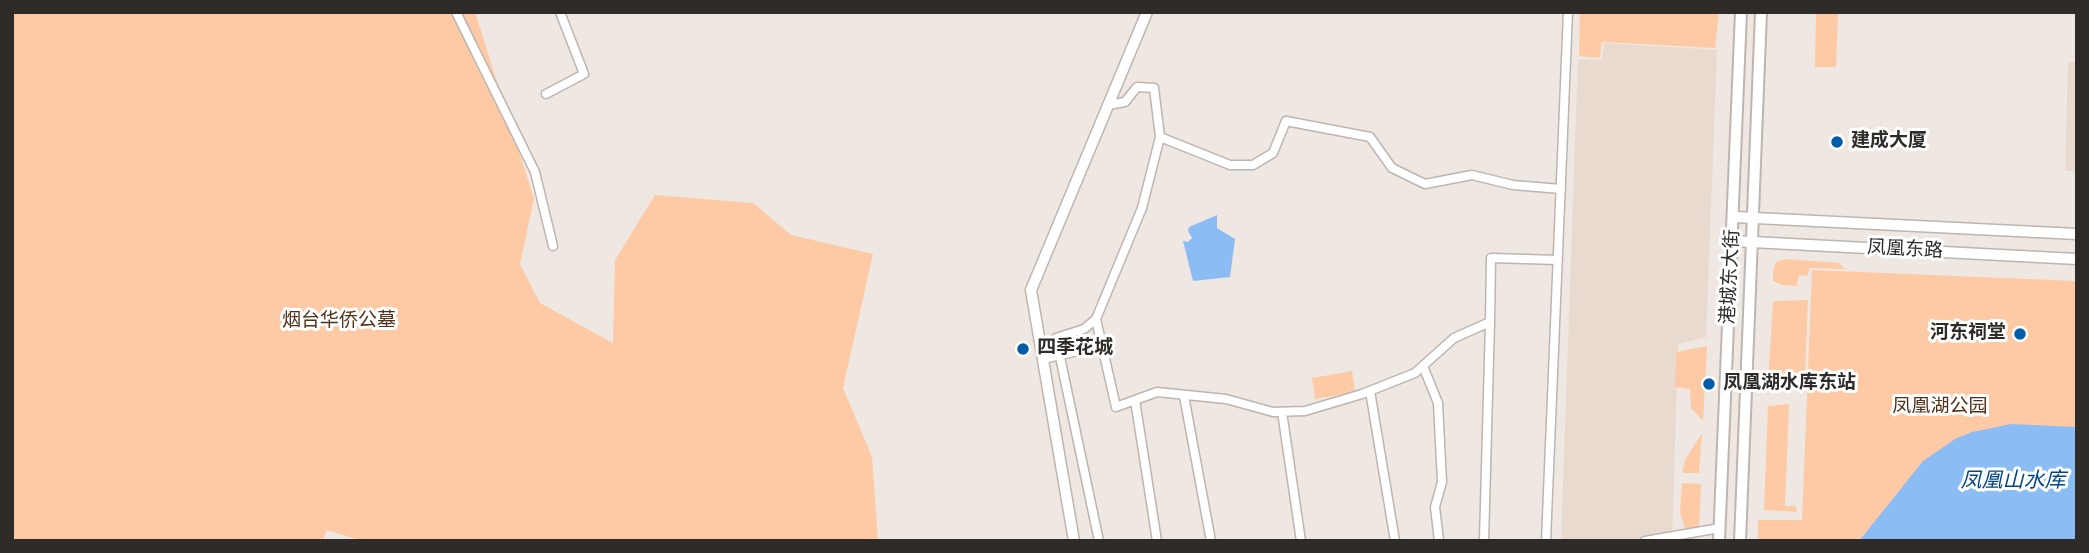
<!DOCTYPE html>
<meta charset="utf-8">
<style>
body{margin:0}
#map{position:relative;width:2089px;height:553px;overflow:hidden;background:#efe7e1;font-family:Overpass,sans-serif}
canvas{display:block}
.frame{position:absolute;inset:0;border:14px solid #2e2b29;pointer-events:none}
</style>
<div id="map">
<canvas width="2089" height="553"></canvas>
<div class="frame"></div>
</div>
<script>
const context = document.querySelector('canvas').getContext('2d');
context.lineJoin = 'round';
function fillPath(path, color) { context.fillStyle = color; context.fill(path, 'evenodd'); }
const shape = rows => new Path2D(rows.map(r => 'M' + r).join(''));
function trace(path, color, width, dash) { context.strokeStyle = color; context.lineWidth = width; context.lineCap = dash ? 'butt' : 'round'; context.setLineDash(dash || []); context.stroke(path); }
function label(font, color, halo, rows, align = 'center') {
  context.font = font + ' Overpass,"Noto Sans SC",sans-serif'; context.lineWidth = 6; context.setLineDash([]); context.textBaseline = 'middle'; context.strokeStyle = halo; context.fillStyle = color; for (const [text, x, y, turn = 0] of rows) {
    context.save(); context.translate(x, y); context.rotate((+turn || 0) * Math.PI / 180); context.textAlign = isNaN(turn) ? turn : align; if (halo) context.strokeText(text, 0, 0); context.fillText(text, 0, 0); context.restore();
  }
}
fillPath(shape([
 [1604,43,1717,50,1706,337,1678,344,1672,541,1561,541,1578,59,1602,60],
 [2068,62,2077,62,2077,171,2065,171]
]), '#e8dacf');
fillPath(shape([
 [12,12,475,12,534,199,520,264,540,303,613,343,615,260,655,195,753,203,791,235,873,254,843,388,872,457,878,541,362,541,327,530,323,541,12,541],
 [1580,12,1719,12,1715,48,1602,42,1600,58,1579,56],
 [1816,12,1838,12,1836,67,1815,67],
 [1785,259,1839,263,1845,269,1810,268,1807,276,1799,275,1797,286,1782,285,1773,281,1773,271,1776,262],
 [1812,270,2077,281,2077,541,1758,541,1758,520,1802,520],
 [1808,300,1805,374,1787,390,1768,385,1773,301],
 [1707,346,1703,421,1691,408,1690,389,1675,387,1676,352],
 [1352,371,1355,392,1315,399,1312,378],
 [1789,404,1785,506,1796,506,1797,512,1764,510,1768,406],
 [1702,433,1699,473,1682,473,1685,460],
 [1682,483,1701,484,1699,528,1685,528,1680,512]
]), '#fecaa5');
fillPath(shape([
 [1217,215,1217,228,1235,239,1230,277,1193,281,1183,241,1188,242,1192,238,1188,231,1189,227],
 [2011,424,2077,427,2077,541,1859,541,1923,461,1955,439,1972,432]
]), '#8cbcf4');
const minor = shape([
 [456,12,535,172,553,246],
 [546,94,584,74,560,12],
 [1108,105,1125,102,1137,87,1154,88,1160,137,1142,208,1096,319,1116,407,1157,392,1226,399,1273,412,1305,411,1362,394,1415,373,1454,338,1490,322,1491,258,1558,260],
 [1160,137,1230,165,1253,165,1273,153,1286,121,1370,137,1392,168,1425,184,1472,175,1513,185,1561,189],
 [1096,319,1084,329,1056,338,1099,541],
 [1043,359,1100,346],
 [1423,366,1438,403,1442,482,1435,507,1439,541],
 [1370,391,1395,541],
 [1184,396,1211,541],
 [1135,400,1157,541],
 [1282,412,1301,541],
 [1484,541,1490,322],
 [1546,541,1568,12],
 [1645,541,1720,528]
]);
const tertiary = shape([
 [1735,217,2077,234],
 [1733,241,2077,259],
 [1074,541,1031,290,1147,12]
]);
const secondary = shape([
 [1719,541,1741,12],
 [1740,541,1761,12]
]);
trace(minor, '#bdb5b0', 11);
trace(tertiary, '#bdb5b0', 13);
trace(secondary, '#bdb5b0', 14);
trace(minor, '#fff', 8);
trace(tertiary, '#fff', 10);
trace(secondary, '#fff', 10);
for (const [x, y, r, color] of [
 [1837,142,7,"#015ca9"],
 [2020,334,7,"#015ca9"],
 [1023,349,7,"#015ca9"],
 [1709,384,7,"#015ca9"]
]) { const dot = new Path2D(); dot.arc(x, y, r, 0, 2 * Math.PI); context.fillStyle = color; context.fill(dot); trace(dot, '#fff', 2.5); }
label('bold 19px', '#2e2b29', '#fff', [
 ["建成大厦",1851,142],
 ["河东祠堂",2006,334,"right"],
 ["四季花城",1037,349],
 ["凤凰湖水库东站",1723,384]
], 'left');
label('19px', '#2e2b29', '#fff', [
 ["凤凰东路",1905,251,3],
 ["港城东大街",1732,277,-87]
]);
label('19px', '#513118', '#fff', [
 ["烟台华侨公墓",339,322],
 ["凤凰湖公园",1940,408]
]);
label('italic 21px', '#024785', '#fff', [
 ["凤凰山水库",2013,483]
]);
</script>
